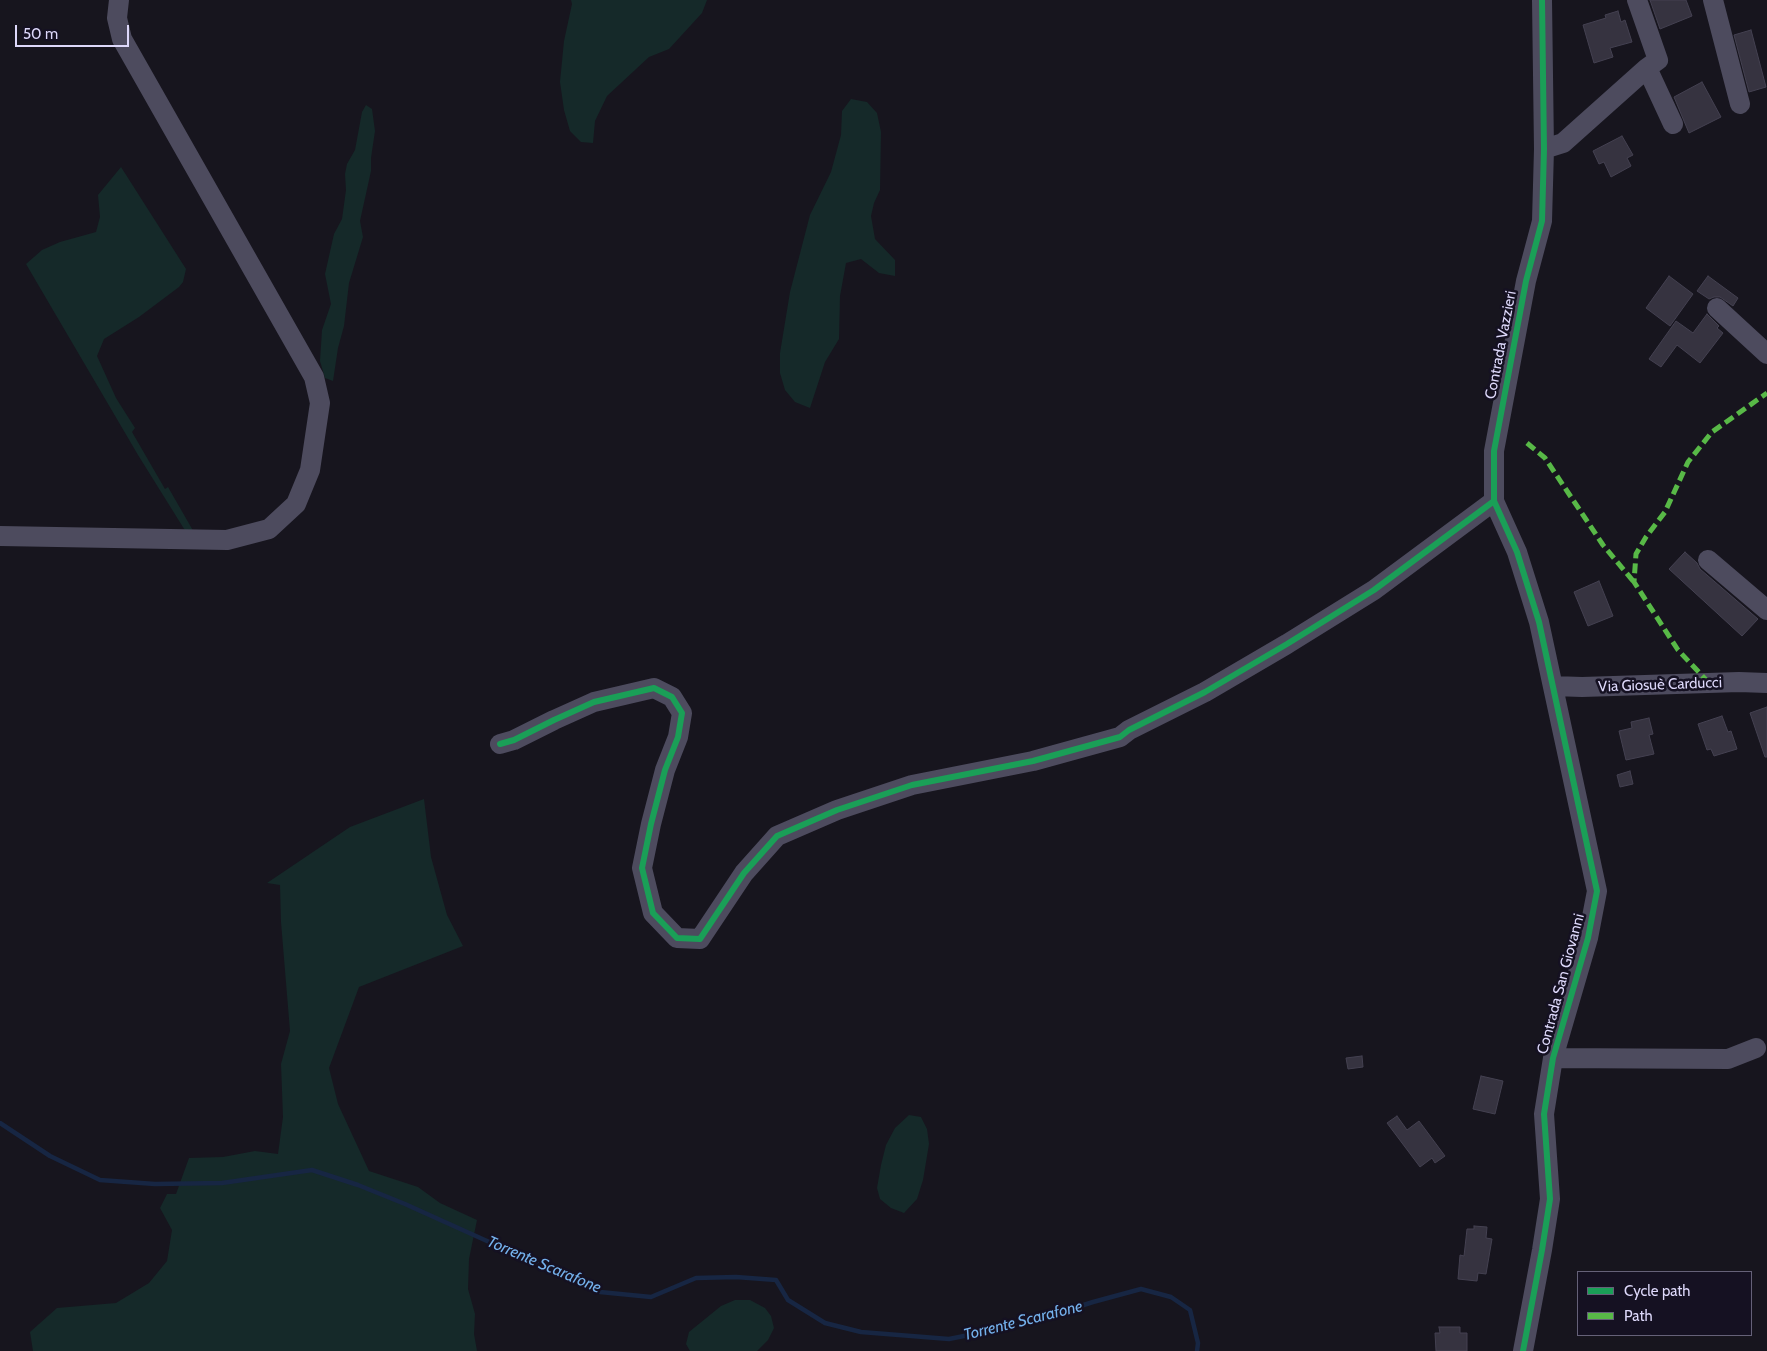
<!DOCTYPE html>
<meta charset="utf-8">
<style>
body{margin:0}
#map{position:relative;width:1767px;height:1351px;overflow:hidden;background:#17151e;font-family:Cabin,sans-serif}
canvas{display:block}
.legend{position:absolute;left:1577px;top:1271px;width:175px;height:65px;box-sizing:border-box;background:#151122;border:1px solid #656178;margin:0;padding:6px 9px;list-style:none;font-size:15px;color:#ddd8fa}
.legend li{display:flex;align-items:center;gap:10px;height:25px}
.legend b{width:25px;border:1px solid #656178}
.scale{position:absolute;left:15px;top:25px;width:114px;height:22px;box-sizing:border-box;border:2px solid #ddd8fa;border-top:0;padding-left:6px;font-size:15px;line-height:18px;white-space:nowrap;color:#ddd8fa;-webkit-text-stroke:4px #151122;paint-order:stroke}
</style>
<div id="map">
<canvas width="1767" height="1351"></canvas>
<ul class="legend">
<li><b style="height:6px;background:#1a9f57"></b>Cycle path</li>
<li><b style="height:6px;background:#58b947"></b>Path</li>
</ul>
<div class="scale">50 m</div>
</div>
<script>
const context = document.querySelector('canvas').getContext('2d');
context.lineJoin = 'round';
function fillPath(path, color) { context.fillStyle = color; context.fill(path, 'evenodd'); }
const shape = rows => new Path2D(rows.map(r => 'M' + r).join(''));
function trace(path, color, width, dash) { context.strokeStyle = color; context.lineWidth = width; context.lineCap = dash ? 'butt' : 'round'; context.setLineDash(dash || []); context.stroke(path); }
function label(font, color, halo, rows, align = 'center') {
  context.font = font + ' Cabin,sans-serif'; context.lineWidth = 5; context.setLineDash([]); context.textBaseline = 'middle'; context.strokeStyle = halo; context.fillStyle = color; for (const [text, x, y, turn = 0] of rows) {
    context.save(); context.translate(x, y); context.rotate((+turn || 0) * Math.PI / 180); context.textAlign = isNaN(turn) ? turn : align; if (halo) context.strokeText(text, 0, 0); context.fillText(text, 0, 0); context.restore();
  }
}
fillPath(shape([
 [571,0,707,0,702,13,669,49,649,57,607,96,595,121,593,143,581,142,570,131,564,110,560,82,564,41,572,4],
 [851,99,867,102,877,113,881,132,880,190,874,203,871,216,875,239,895,260,895,276,879,273,861,259,846,263,840,296,839,339,825,362,810,408,795,402,785,390,780,373,780,353,790,292,810,215,831,172,841,135,842,111],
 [366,105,372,109,375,131,371,158,371,171,360,221,363,237,349,283,344,326,338,348,333,381,325,378,320,361,322,330,331,304,325,274,334,234,342,219,346,190,345,174,347,164,355,150,362,112],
 [121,167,186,269,183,282,179,287,139,317,104,339,97,356,116,398,135,428,132,432,165,489,168,487,195,534,186,532,138,455,26,264,42,250,60,242,96,232,100,217,98,195],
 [424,799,431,857,447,915,463,946,359,987,329,1068,338,1104,369,1171,418,1187,440,1203,477,1220,469,1259,468,1289,475,1314,474,1334,477,1351,33,1351,30,1332,57,1308,116,1303,149,1283,167,1261,172,1230,160,1208,167,1194,176,1194,189,1158,223,1157,255,1151,278,1154,283,1117,281,1064,290,1031,281,922,280,885,267,883,350,827],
 [909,1115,921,1117,927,1129,929,1144,923,1180,917,1199,904,1213,891,1208,880,1199,877,1188,881,1165,886,1145,895,1128],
 [735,1300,750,1300,765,1308,771,1316,774,1328,768,1340,757,1351,690,1351,686,1344,689,1332,721,1306]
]), '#152929');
trace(shape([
 [0,1123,50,1156,100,1180,155,1184,222,1183,312,1170,358,1185,405,1204,600,1292,651,1297,696,1278,736,1277,776,1280,788,1300,825,1323,861,1332,949,1339,1024,1324,1093,1302,1141,1289,1171,1297,1190,1310,1198,1343,1197,1351]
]), '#172643', 4.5);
const building = shape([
 [1650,0,1686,0,1692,16,1660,29,1650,0],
 [1618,11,1621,22,1625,20,1632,42,1610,48,1613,57,1594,63,1583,25,1606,18,1605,15,1618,11],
 [1751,30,1766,87,1749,92,1734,35,1751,30],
 [1702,82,1721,117,1689,133,1674,97,1702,82],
 [1622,136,1633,155,1627,158,1631,166,1611,177,1604,162,1599,164,1593,151,1622,136],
 [1669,276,1693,294,1670,326,1646,308,1669,276],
 [1708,276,1738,298,1733,306,1720,297,1714,297,1709,299,1697,291,1708,276],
 [1707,314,1719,326,1717,328,1723,333,1700,363,1677,345,1661,367,1649,359,1676,321,1693,333,1707,314],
 [1685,552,1697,563,1700,569,1758,619,1742,636,1669,569,1685,552],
 [1599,581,1613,616,1588,626,1574,592,1599,581],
 [1767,707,1767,757,1765,757,1750,713,1767,707],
 [1722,716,1728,732,1731,731,1737,749,1714,756,1711,749,1707,750,1698,724,1722,716],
 [1649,718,1653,734,1649,735,1654,754,1626,760,1619,731,1632,728,1631,722,1649,718],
 [1630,771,1633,784,1620,787,1617,775,1630,771],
 [1362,1056,1363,1067,1348,1069,1346,1058,1362,1056],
 [1481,1076,1503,1081,1495,1114,1473,1109,1481,1076],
 [1397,1116,1407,1130,1419,1121,1445,1156,1435,1163,1432,1158,1420,1167,1387,1123,1397,1116],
 [1474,1226,1487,1227,1486,1238,1492,1239,1486,1274,1478,1273,1477,1281,1458,1279,1460,1255,1464,1256,1467,1229,1474,1229,1474,1226],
 [1439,1327,1460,1327,1460,1333,1467,1333,1467,1351,1436,1351,1435,1333,1440,1333,1439,1327]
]);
fillPath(building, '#363340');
trace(building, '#444151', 1);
trace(shape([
 [1637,0,1658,60,1647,68],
 [1713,0,1740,104],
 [1544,149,1563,143,1647,68,1673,124],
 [1717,308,1767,354],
 [0,536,227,540,269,529,296,504,310,470,320,403,314,377,122,39,117,18,119,0],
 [1708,560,1767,610],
 [1553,686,1582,687,1739,682,1767,683],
 [500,744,514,740,554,720,594,702,654,688,672,697,682,713,678,737,665,770,651,824,642,868,653,913,677,938,700,939,744,873,777,836,837,810,912,785,1033,761,1120,737,1129,730,1205,692,1287,644,1374,590,1494,501],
 [1553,1058,1728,1059,1756,1048],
 [1523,1351,1542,1250,1550,1199,1544,1114,1553,1058,1588,938,1597,891,1539,622,1517,552,1494,501,1494,451,1526,281,1542,221,1544,149,1542,0]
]), '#4d4b5e', 20);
trace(shape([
 [1527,443,1545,458,1603,545,1634,582],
 [1709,683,1678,650,1634,582,1636,554,1646,537,1665,512,1688,462,1712,432,1767,393]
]), '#58b947', 5, [10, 5]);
trace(shape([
 [500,744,514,740,554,720,594,702,654,688,672,697,682,713,678,737,665,770,651,824,642,868,653,913,677,938,700,939,744,873,777,836,837,810,912,785,1033,761,1120,737,1129,730,1205,692,1287,644,1374,590,1494,501],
 [1523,1351,1542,1250,1550,1199,1544,1114,1553,1058,1588,938,1597,891,1539,622,1517,552,1494,501,1494,451,1526,281,1542,221,1544,149,1542,0]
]), '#1a9f57', 6);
label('15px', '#ddd8fa', '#151122', [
 ["Contrada Vazzieri",1501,345,-79],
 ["Via Giosuè Carducci",1660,685,-2],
 ["Contrada San Giovanni",1561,984,-75]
]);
label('italic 16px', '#74b1ec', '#151122', [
 ["Torrente Scarafone",544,1265,23],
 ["Torrente Scarafone",1023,1321,-14]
]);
</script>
